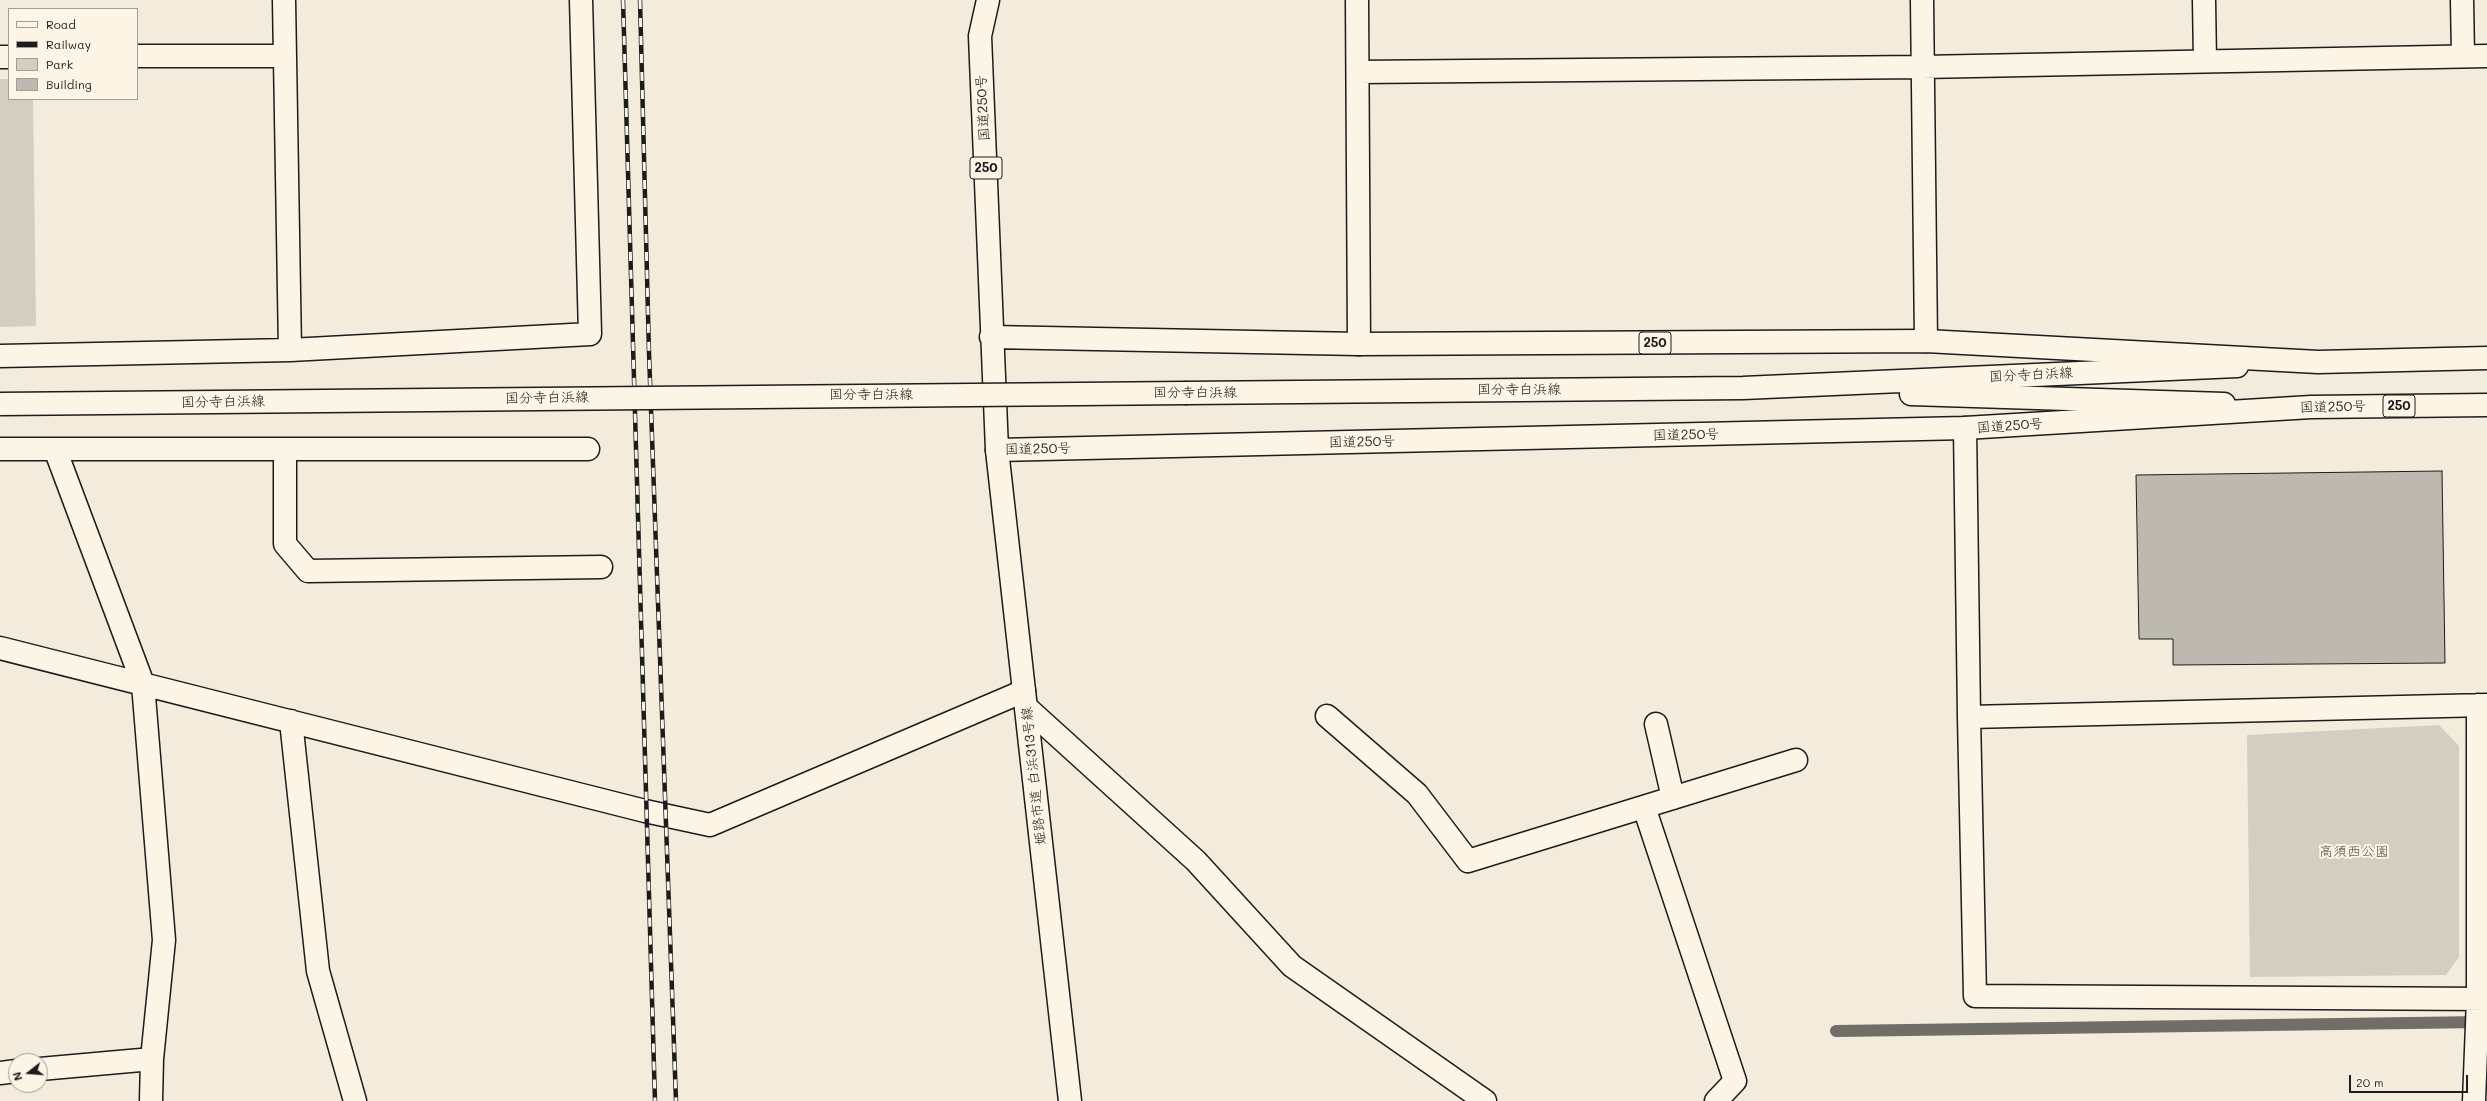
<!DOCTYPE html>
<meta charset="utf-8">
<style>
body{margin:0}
#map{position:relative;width:2487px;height:1101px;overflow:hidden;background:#f3ecdd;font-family:Mali,sans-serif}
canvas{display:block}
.legend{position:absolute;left:8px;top:8px;width:130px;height:92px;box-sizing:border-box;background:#fcf5e5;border:1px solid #a29e95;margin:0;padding:5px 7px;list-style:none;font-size:12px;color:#1c1c1c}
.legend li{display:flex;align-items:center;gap:8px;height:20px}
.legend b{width:20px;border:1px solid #a29e95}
.north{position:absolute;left:8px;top:1053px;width:40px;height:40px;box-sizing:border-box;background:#fcf5e5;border:1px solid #a29e95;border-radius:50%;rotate:253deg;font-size:11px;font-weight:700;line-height:16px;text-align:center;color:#1c1c1c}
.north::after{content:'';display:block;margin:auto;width:14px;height:18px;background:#1c1c1c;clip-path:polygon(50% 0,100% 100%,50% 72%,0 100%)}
.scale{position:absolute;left:2349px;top:1075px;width:119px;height:18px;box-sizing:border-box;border:2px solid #1c1c1c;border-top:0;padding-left:5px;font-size:12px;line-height:14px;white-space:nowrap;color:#1c1c1c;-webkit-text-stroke:3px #fcf5e5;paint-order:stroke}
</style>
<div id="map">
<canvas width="2487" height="1101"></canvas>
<ul class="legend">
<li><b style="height:5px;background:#fcf5e5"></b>Road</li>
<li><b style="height:5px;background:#1c1c1c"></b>Railway</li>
<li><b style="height:11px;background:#d3cec1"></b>Park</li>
<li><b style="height:11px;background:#beb9ae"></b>Building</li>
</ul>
<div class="north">N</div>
<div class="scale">20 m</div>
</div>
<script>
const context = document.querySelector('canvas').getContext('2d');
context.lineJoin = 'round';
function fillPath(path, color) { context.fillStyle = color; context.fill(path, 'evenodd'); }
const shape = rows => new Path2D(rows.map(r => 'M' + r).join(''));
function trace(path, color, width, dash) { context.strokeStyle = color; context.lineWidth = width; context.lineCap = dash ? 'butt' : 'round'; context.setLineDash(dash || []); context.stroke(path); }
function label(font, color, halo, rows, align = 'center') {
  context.font = font + ' Mali,"Klee One",sans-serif'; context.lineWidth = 4; context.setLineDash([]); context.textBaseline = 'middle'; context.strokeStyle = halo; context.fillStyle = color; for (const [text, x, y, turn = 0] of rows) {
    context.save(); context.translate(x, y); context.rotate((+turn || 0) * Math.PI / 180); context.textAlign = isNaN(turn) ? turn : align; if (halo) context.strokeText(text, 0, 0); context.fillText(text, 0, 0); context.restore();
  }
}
fillPath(shape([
 [0,79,9,79,9,99,33,99,36,326,0,327],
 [2439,725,2459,746,2459,957,2446,975,2250,977,2247,735]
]), '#d3cec1');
trace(shape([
 [1836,1031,2482,1022]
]), '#716e68', 12);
const building = shape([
 [2442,471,2445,663,2173,665,2173,639,2139,639,2136,475,2442,471]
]);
fillPath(building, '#beb9ae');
trace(building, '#1c1c1c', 1);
const minor = shape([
 [284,0,290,350],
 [1357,0,1359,344],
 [1922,0,1926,341],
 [2204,0,2205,61],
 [2462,0,2463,56],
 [137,56,284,56],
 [0,57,9,57],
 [1358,72,1922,67,2487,56],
 [0,356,290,350,590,334,581,0],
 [1965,428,1969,717,1975,996,2487,999],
 [0,449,588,449],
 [55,449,143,684,164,940,152,1059,151,1101],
 [285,449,285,544,308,571,601,567],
 [0,648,645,811,710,825,1024,691],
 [1026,707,1196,861,1292,966,1485,1101],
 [1327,716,1417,794,1468,861,1796,760],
 [1969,717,2487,705],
 [291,721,318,971,355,1101],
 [1656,724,1673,798],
 [1644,807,1735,1081,1716,1101],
 [40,1069,152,1059],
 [0,1073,16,1071],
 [2474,1101,2478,999,2478,705]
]);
const tertiary = shape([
 [997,450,1070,1101]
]);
const secondary = shape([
 [1187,393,1743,388,2237,366],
 [1911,394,2224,404]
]);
const trunk = shape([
 [988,0,980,36,997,450,1965,428,2311,407,2487,405],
 [991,337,1359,344,1926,341,2318,362,2487,358]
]);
trace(minor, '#1c1c1c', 25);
trace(tertiary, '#1c1c1c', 25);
trace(secondary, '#1c1c1c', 25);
trace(trunk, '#1c1c1c', 25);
trace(minor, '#fcf5e5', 22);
trace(tertiary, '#fcf5e5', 22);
trace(secondary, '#fcf5e5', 22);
trace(trunk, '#fcf5e5', 22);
const rail = shape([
 [623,0,655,1101],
 [640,0,649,353,676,1101]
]);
trace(rail, '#1c1c1c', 4.5);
trace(rail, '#fcf5e5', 3, [9]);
const secondaryBridge = shape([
 [0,404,1187,393]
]);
trace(secondaryBridge, '#1c1c1c', 25, []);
trace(secondaryBridge, '#fcf5e5', 22);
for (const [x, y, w] of [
 [986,168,32],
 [1655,343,32],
 [2399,406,32]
]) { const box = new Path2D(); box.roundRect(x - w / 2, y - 11, w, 22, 3); context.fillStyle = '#fcf5e5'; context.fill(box); trace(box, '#1c1c1c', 1); }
label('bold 13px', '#1c1c1c', null, [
 ["250",986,168],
 ["250",1655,343],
 ["250",2399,406]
]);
label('14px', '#1c1c1c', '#fcf5e5', [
 ["国道250号",983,108,-93],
 ["国分寺白浜線",2031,375,-3],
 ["国分寺白浜線",1519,390],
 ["国分寺白浜線",1195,393],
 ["国分寺白浜線",871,395],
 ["国分寺白浜線",547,398,-1],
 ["国分寺白浜線",223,402,-1],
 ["国道250号",2333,407,-1],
 ["国道250号",2010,426,-4],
 ["国道250号",1686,435,-1],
 ["国道250号",1362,442,-1],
 ["国道250号",1038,449,-1],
 ["姫路市道 白浜313号線",1034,776,-96]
]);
label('14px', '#53514e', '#fcf5e5', [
 ["高須西公園",2354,852]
]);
</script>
